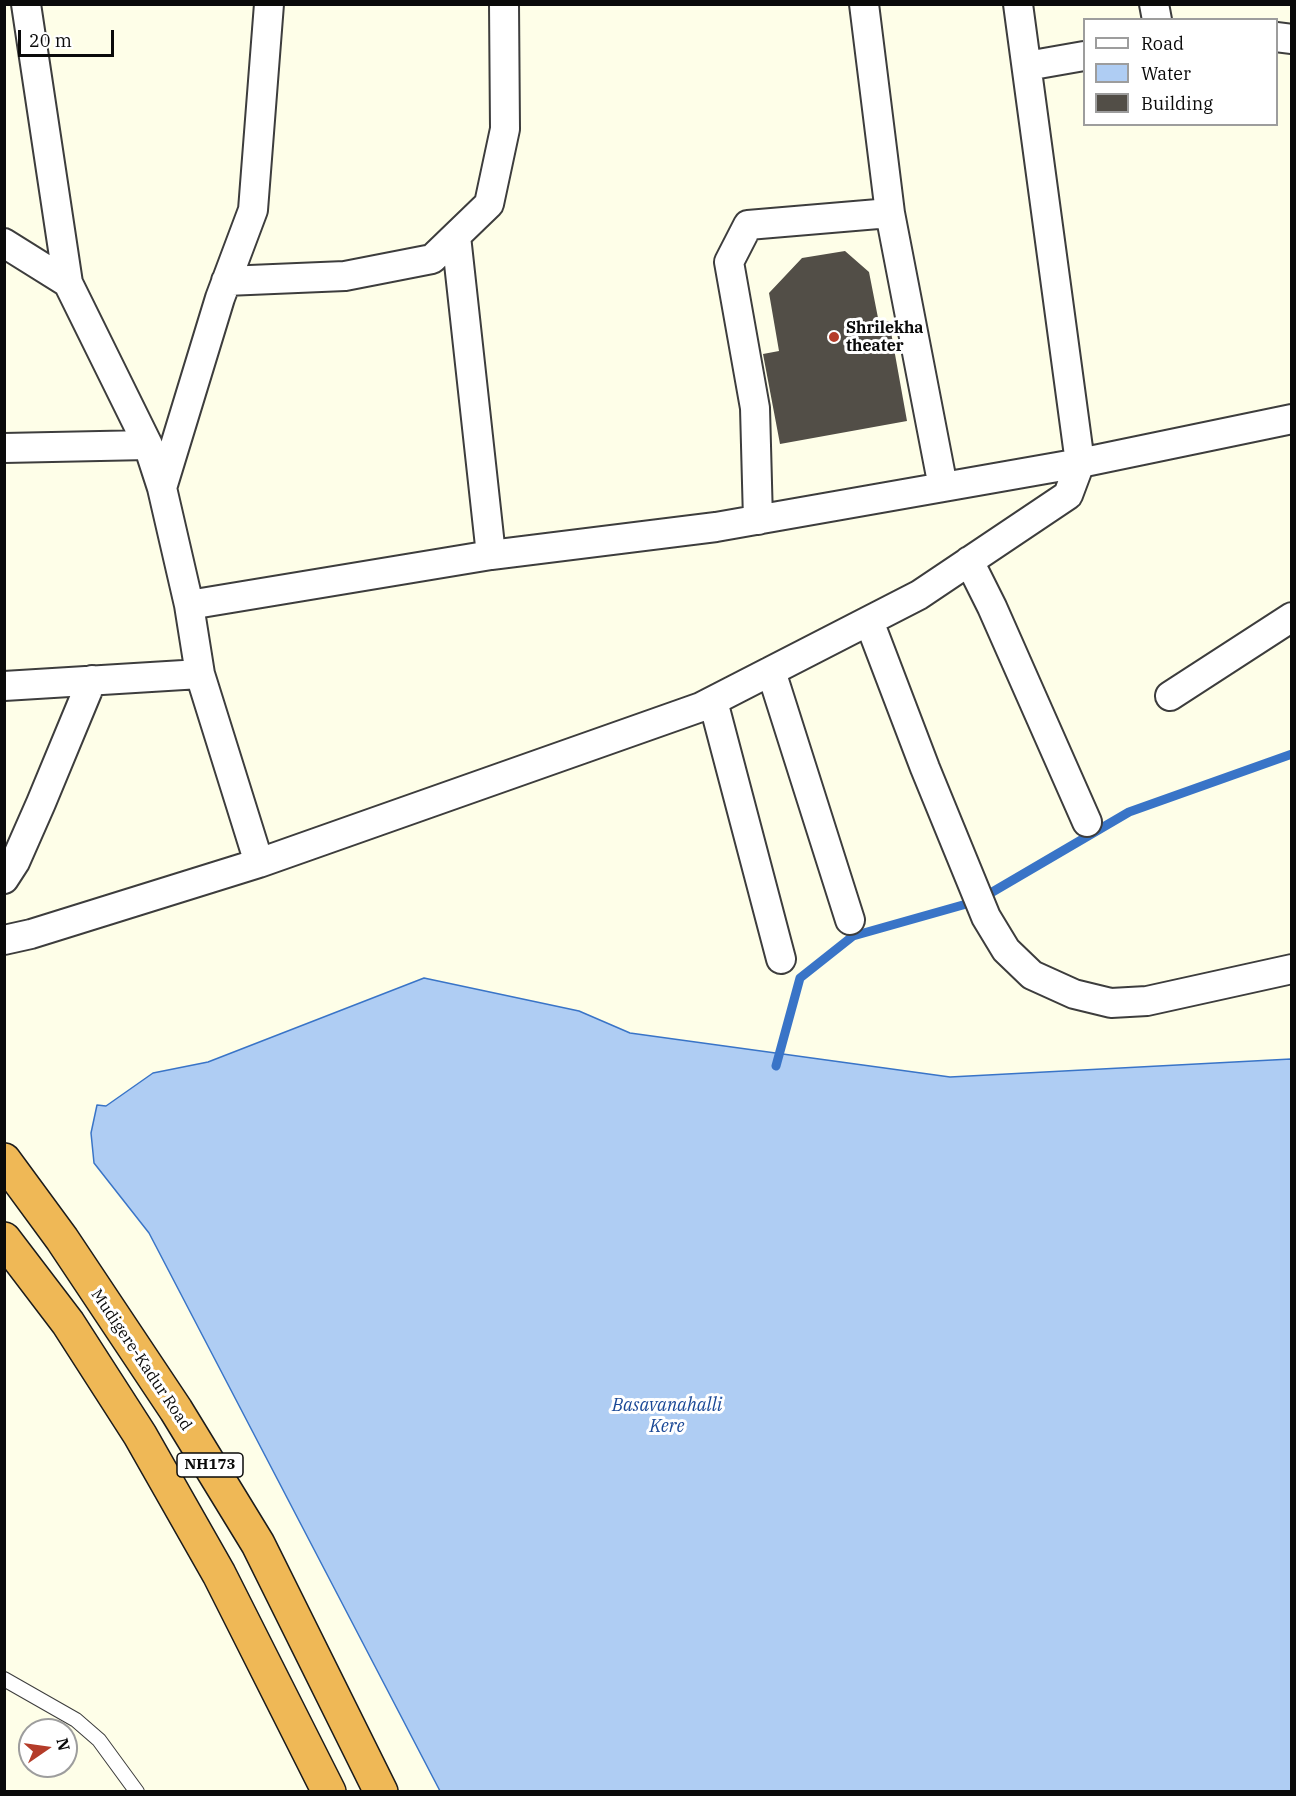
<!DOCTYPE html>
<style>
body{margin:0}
#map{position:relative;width:1296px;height:1796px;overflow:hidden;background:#fefee8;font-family:"IBM Plex Serif",serif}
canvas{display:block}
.frame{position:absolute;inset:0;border:6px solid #0a0a0a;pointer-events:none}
.legend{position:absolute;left:1083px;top:18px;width:195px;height:108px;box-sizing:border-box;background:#fff;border:2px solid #9d9d9d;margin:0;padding:8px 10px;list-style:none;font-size:18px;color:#0a0a0a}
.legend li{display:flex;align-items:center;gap:12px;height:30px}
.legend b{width:30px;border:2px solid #9d9d9d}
.north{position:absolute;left:18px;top:1718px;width:60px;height:60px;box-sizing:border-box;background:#fff;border:2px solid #9d9d9d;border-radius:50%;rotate:77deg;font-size:16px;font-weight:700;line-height:24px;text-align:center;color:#0a0a0a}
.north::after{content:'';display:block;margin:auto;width:21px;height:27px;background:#b43c29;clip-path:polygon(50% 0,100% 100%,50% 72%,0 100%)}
.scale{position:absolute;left:18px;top:30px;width:96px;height:27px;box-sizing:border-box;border:3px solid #0a0a0a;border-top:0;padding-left:8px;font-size:18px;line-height:21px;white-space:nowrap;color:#0a0a0a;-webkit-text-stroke:4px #fff;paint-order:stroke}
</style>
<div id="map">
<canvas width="1296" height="1796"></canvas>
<div class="frame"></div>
<ul class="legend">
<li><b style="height:8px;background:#fff"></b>Road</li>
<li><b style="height:16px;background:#afcdf3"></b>Water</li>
<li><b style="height:16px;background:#524e47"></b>Building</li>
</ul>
<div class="north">N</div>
<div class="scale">20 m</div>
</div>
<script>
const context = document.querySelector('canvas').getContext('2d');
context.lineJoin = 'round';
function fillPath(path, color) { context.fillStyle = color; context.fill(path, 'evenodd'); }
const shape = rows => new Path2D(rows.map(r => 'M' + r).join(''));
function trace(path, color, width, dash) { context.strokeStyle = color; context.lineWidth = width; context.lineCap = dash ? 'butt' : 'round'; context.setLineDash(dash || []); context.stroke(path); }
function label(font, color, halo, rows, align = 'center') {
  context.font = font + ' "IBM Plex Serif",serif'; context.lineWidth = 6; context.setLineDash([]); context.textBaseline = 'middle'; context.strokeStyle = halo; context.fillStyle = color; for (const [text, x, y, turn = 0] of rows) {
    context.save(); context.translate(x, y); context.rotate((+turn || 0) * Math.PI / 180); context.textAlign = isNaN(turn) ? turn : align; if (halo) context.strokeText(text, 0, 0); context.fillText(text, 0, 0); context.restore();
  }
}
const water = shape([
 [424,978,579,1011,630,1033,950,1077,1291,1059,1291,1791,440,1791,149,1233,94,1163,91,1133,97,1105,106,1106,153,1073,208,1062,424,978]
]);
fillPath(water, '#afcdf3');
trace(water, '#3974c7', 1.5);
trace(shape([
 [776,1066,800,978,853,936,977,901,1129,812,1292,754]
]), '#3974c7', 9);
fillPath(shape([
 [845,251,869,272,879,323,889,321,907,421,780,444,763,354,779,351,769,293,802,258]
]), '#524e47');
const lane = shape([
 [4,1679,76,1720,99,1740,137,1792]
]);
const street = shape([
 [26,4,68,283],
 [1154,4,1157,20],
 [1276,37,1292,39],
 [1027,66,1084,56],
 [890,213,943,487],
 [456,236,491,555],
 [4,243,68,283,148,445,162,488,189,605,200,674,259,863],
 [226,281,345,276,432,259,489,204,505,129,504,4],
 [4,448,148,445],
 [162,488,220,298,253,210,269,4],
 [758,520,755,408,729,262,748,225,890,213,864,4],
 [969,561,992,607,1087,822],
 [189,605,491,555,716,527,1080,463,1292,419],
 [869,621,925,768,986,917,1006,950,1032,975,1074,994,1111,1003,1147,1001,1292,969],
 [771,671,850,920],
 [4,686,200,674],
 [1170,696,1292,617],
 [713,701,781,959],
 [4,879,15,862,41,803,92,680],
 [4,940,31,934,259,863,701,707,919,595,1068,495,1080,463,1018,4]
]);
const highway = shape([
 [4,1160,62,1239,176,1410,258,1544,381,1792],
 [4,1239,68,1323,140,1435,219,1574,329,1792]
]);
trace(lane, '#3d3d3d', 16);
trace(street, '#3d3d3d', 32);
trace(highway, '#1b1b1b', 36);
trace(lane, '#fff', 14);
trace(street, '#fff', 28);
trace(highway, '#efb856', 33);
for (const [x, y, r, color] of [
 [834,337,6,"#b43c29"]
]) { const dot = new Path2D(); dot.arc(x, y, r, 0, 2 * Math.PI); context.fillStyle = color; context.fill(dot); trace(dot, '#fff', 2); }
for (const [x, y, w] of [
 [210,1465,66]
]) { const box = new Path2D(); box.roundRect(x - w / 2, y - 12, w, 24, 4.5); context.fillStyle = '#fff'; context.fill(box); trace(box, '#0a0a0a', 1.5); }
label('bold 15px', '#0a0a0a', null, [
 ["NH173",210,1465]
]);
label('bold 16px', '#0a0a0a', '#fff', [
 ["Shrilekha",846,328],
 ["theater",846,346]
], 'left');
label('16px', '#0a0a0a', '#fff', [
 ["Mudigere-Kadur Road",141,1360,56]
]);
label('italic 18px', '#1a4896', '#fff', [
 ["Basavanahalli",667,1406],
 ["Kere",667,1427]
]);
</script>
